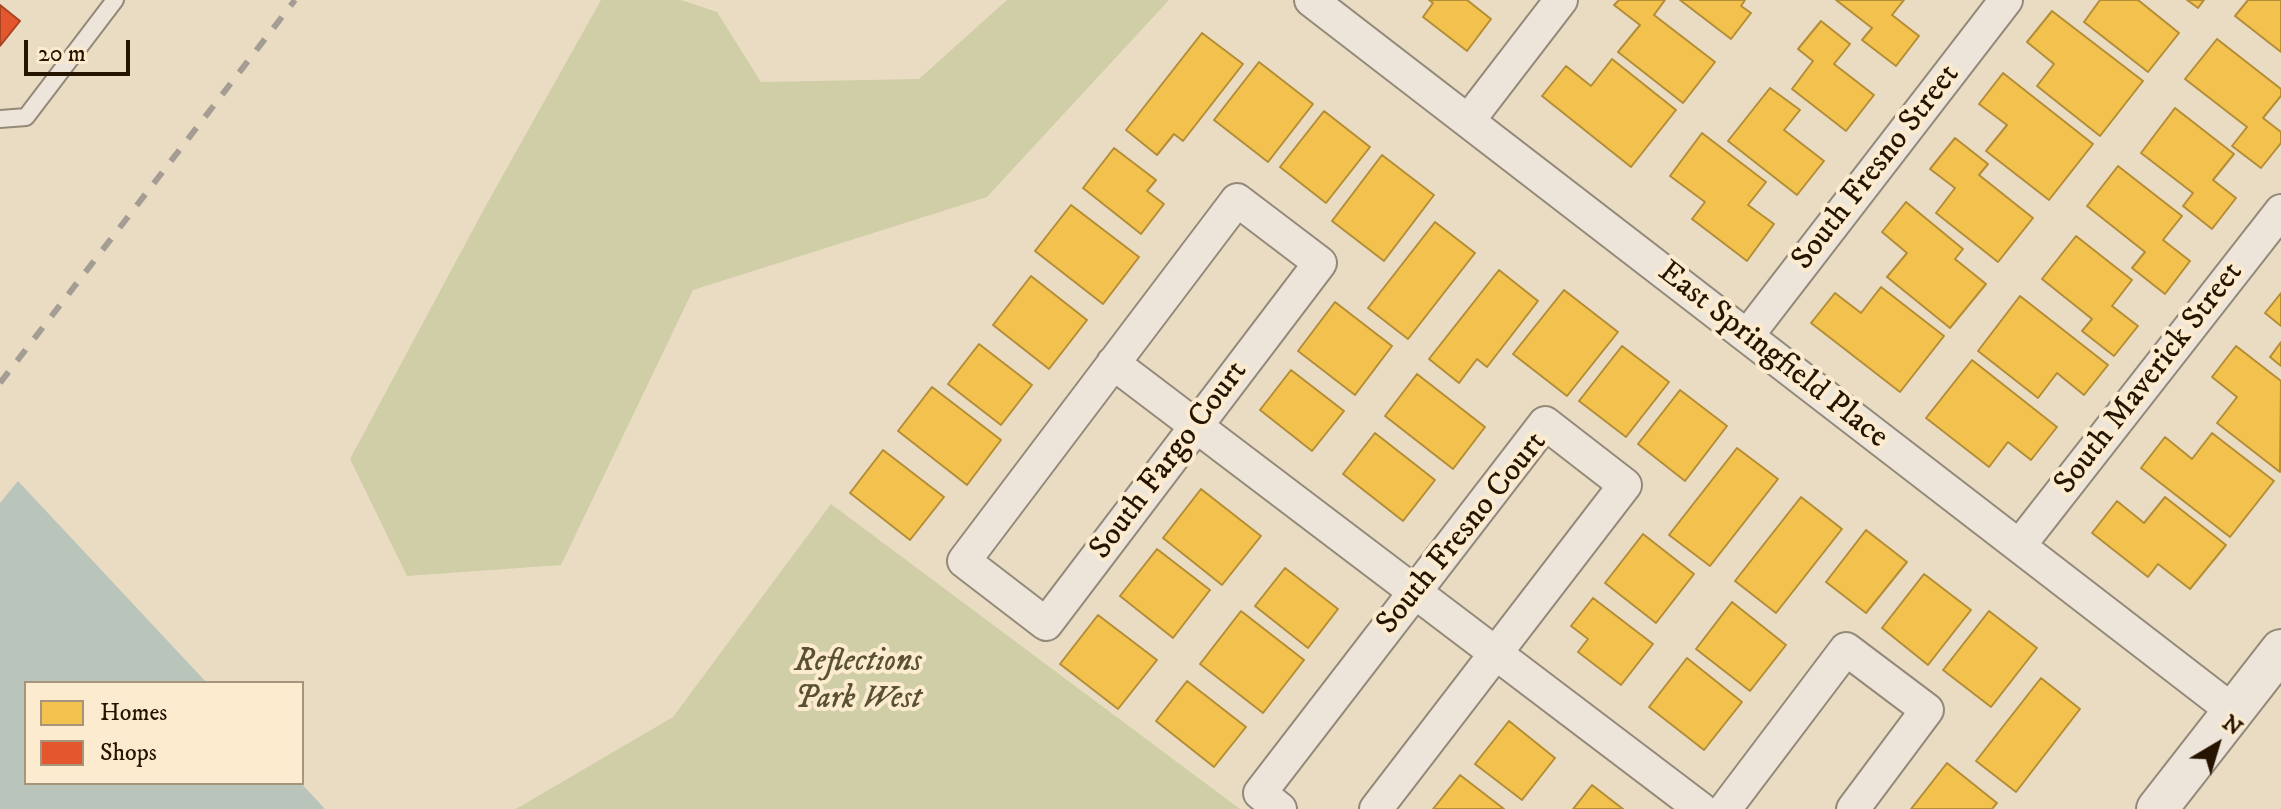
<!DOCTYPE html>
<style>
body{margin:0}
#map{position:relative;width:2281px;height:809px;overflow:hidden;background:#eadcc3;font-family:"IM FELL DW Pica",serif}
canvas{display:block}
.legend{position:absolute;left:24px;top:681px;width:280px;height:104px;box-sizing:border-box;background:#fcebce;border:2px solid #a6957c;margin:0;padding:10px 14px;list-style:none;font-size:24px;color:#241400}
.legend li{display:flex;align-items:center;gap:16px;height:40px}
.legend b{width:40px;border:2px solid #a6957c}
.north{position:absolute;left:2177px;top:705px;width:80px;height:80px;-webkit-text-stroke:6px #fcebce;paint-order:stroke;rotate:38deg;font-size:22px;font-weight:700;line-height:32px;text-align:center;color:#241400}
.north::after{content:'';display:block;margin:auto;width:28px;height:36px;background:#241400;clip-path:polygon(50% 0,100% 100%,50% 72%,0 100%)}
.scale{position:absolute;left:24px;top:40px;width:106px;height:36px;box-sizing:border-box;border:4px solid #241400;border-top:0;padding-left:10px;font-size:24px;line-height:28px;white-space:nowrap;color:#241400;-webkit-text-stroke:6px #fcebce;paint-order:stroke}
</style>
<div id="map">
<canvas width="2281" height="809"></canvas>
<ul class="legend">
<li><b style="height:22px;background:#f2c14e"></b>Homes</li>
<li><b style="height:22px;background:#e4572e"></b>Shops</li>
</ul>
<div class="north">N</div>
<div class="scale">20 m</div>
</div>
<script>
const context = document.querySelector('canvas').getContext('2d');
context.lineJoin = 'round';
function fillPath(path, color) { context.fillStyle = color; context.fill(path, 'evenodd'); }
const shape = rows => new Path2D(rows.map(r => 'M' + r).join(''));
function trace(path, color, width, dash) { context.strokeStyle = color; context.lineWidth = width; context.lineCap = dash ? 'butt' : 'round'; context.setLineDash(dash || []); context.stroke(path); }
function label(font, color, halo, rows, align = 'center') {
  context.font = font + ' "IM FELL DW Pica",serif'; context.lineWidth = 8; context.setLineDash([]); context.textBaseline = 'middle'; context.strokeStyle = halo; context.fillStyle = color; for (const [text, x, y, turn = 0] of rows) {
    context.save(); context.translate(x, y); context.rotate((+turn || 0) * Math.PI / 180); context.textAlign = isNaN(turn) ? turn : align; if (halo) context.strokeText(text, 0, 0); context.fillText(text, 0, 0); context.restore();
  }
}
fillPath(shape([
 [601,0,681,0,717,12,761,82,919,79,1007,0,1169,0,987,197,693,290,561,565,407,576,350,459,484,209],
 [831,504,1240,809,516,809,673,717]
]), '#cfcea7');
fillPath(shape([
 [18,481,207,683,26,683,26,783,301,783,325,809,0,809,0,503]
]), '#b9c4bb');
const homes = shape([
 [1429,0,1467,0,1491,19,1467,51,1423,17,1433,3,1429,0],
 [1619,0,1665,0,1654,15,1715,62,1683,103,1618,52,1640,25,1614,5,1619,0],
 [1680,0,1745,0,1741,6,1751,13,1731,39,1680,0],
 [1836,0,1904,0,1892,15,1919,36,1896,66,1862,40,1872,28,1836,0],
 [2100,0,2138,0,2179,33,2148,72,2084,22,2100,0],
 [2187,0,2204,0,2198,8,2187,0],
 [2248,0,2281,0,2281,52,2235,16,2248,0],
 [2052,11,2143,81,2100,136,2037,86,2054,64,2027,42,2052,11],
 [1821,21,1850,44,1834,64,1874,95,1846,131,1792,89,1813,61,1798,49,1821,21],
 [1202,33,1243,64,1183,141,1174,134,1157,155,1126,130,1202,33],
 [2217,39,2281,89,2281,96,2263,118,2281,132,2281,143,2261,168,2232,146,2247,127,2185,79,2217,39],
 [1612,59,1676,110,1631,167,1542,96,1566,66,1591,86,1612,59],
 [1259,62,1313,104,1268,162,1214,120,1259,62],
 [2003,73,2093,144,2049,200,1986,151,2007,125,1979,104,2003,73],
 [1770,88,1800,110,1784,130,1824,161,1797,195,1728,141,1770,88],
 [2175,108,2234,154,2213,180,2236,198,2212,229,2183,206,2193,193,2141,153,2175,108],
 [1324,111,1370,147,1326,203,1280,167,1324,111],
 [1702,133,1766,182,1748,205,1774,224,1747,261,1692,219,1705,202,1670,176,1702,133],
 [1955,138,1988,164,1979,175,2033,218,1998,262,1936,213,1955,188,1930,169,1955,138],
 [1114,148,1156,180,1147,191,1164,204,1141,234,1083,188,1114,148],
 [1382,155,1434,195,1384,261,1332,221,1382,155],
 [2118,166,2182,216,2163,240,2190,261,2165,294,2132,268,2145,252,2087,206,2118,166],
 [1906,202,1963,249,1955,259,1986,284,1950,328,1887,277,1907,253,1882,232,1906,202],
 [1071,205,1139,257,1103,304,1035,251,1071,205],
 [1435,222,1475,253,1408,339,1368,308,1435,222],
 [2076,236,2132,280,2112,306,2138,326,2114,356,2082,331,2092,319,2042,279,2076,236],
 [1499,270,1538,301,1487,367,1477,359,1459,383,1429,359,1499,270],
 [1031,276,1087,320,1049,369,993,325,1031,276],
 [1881,287,1944,336,1900,392,1811,323,1835,293,1861,313,1881,287],
 [1564,290,1618,332,1567,396,1513,354,1564,290],
 [2281,293,2281,326,2265,313,2281,293],
 [2020,296,2108,365,2084,395,2057,373,2038,398,1978,351,2020,296],
 [1335,302,1392,346,1355,395,1298,351,1335,302],
 [2281,342,2281,366,2270,357,2281,342],
 [979,344,1032,385,1001,425,948,384,979,344],
 [1622,346,1669,382,1626,437,1579,401,1622,346],
 [2236,346,2281,381,2280,472,2217,423,2237,397,2212,377,2236,346],
 [1972,360,2057,427,2031,460,2008,442,1989,467,1926,418,1972,360],
 [1291,370,1344,411,1312,451,1260,410,1291,370],
 [1417,374,1485,427,1453,469,1385,416,1417,374],
 [932,387,1001,440,967,485,898,431,932,387],
 [1680,390,1727,426,1685,481,1638,444,1680,390],
 [1375,433,1435,480,1403,521,1343,474,1375,433],
 [2212,433,2274,481,2230,537,2141,468,2165,437,2192,459,2212,433],
 [1737,448,1778,479,1710,566,1669,535,1737,448],
 [883,450,944,497,910,540,850,493,883,450],
 [1201,489,1261,536,1222,585,1163,538,1201,489],
 [1801,497,1842,529,1776,613,1735,581,1801,497],
 [2165,497,2226,545,2190,589,2158,564,2148,577,2092,533,2117,501,2144,523,2165,497],
 [1866,530,1907,562,1866,613,1826,582,1866,530],
 [1643,534,1694,574,1656,623,1605,583,1643,534],
 [1157,549,1210,590,1173,638,1120,596,1157,549],
 [1285,568,1338,609,1308,648,1255,606,1285,568],
 [1924,574,1971,610,1928,665,1882,628,1924,574],
 [1593,598,1653,644,1621,685,1578,652,1588,639,1571,626,1593,598],
 [1732,602,1786,645,1750,691,1696,649,1732,602],
 [1241,611,1304,660,1263,713,1200,664,1241,611],
 [1989,611,2037,648,1991,707,1943,670,1989,611],
 [1098,615,1157,660,1118,709,1060,664,1098,615],
 [1687,658,1742,702,1704,750,1649,707,1687,658],
 [2041,678,2080,709,2016,792,1976,761,2041,678],
 [1187,681,1246,727,1214,767,1156,721,1187,681],
 [1509,721,1555,758,1522,800,1475,764,1509,721],
 [1947,763,1997,803,1992,809,1911,809,1947,763],
 [1460,775,1504,809,1433,809,1460,775],
 [1592,785,1623,809,1573,809,1592,785]
]);
fillPath(homes, '#f2c14e');
trace(homes, '#b48d37', 2);
const shops = shape([
 [0,5,20,21,0,46,0,5]
]);
fillPath(shops, '#e4572e');
trace(shops, '#aa4320', 2);
const service = shape([
 [0,119,26,117,115,0]
]);
const minor = shape([
 [1311,0,2233,711],
 [1468,121,1561,0],
 [1237,200,1320,263,1046,624,964,561,1237,200],
 [1747,336,2006,0],
 [1113,363,1701,809],
 [2019,546,2281,211],
 [1280,809,1260,793,1545,423,1625,485,1376,809],
 [1725,809,1846,649,1927,710,1853,809]
]);
const tertiary = shape([
 [2157,809,2281,650]
]);
trace(service, '#938979', 20);
trace(minor, '#938979', 36);
trace(tertiary, '#938979', 44);
trace(service, '#ede5d9', 16);
trace(minor, '#ede5d9', 32);
trace(tertiary, '#ede5d9', 40);
trace(shape([
 [0,383,295,0]
]), '#a49d93', 6, [14, 14]);
label('32px', '#241400', '#fcebce', [
 ["South Fresno Street",1877,168,-52],
 ["East Springfield Place",1772,356,38],
 ["South Maverick Street",2150,379,-52],
 ["South Fargo Court",1170,461,-53],
 ["South Fresno Court",1463,534,-51]
]);
label('italic 32px', '#585132', '#fcebce', [
 ["Reflections",858,663],
 ["Park West",858,700]
]);
</script>
